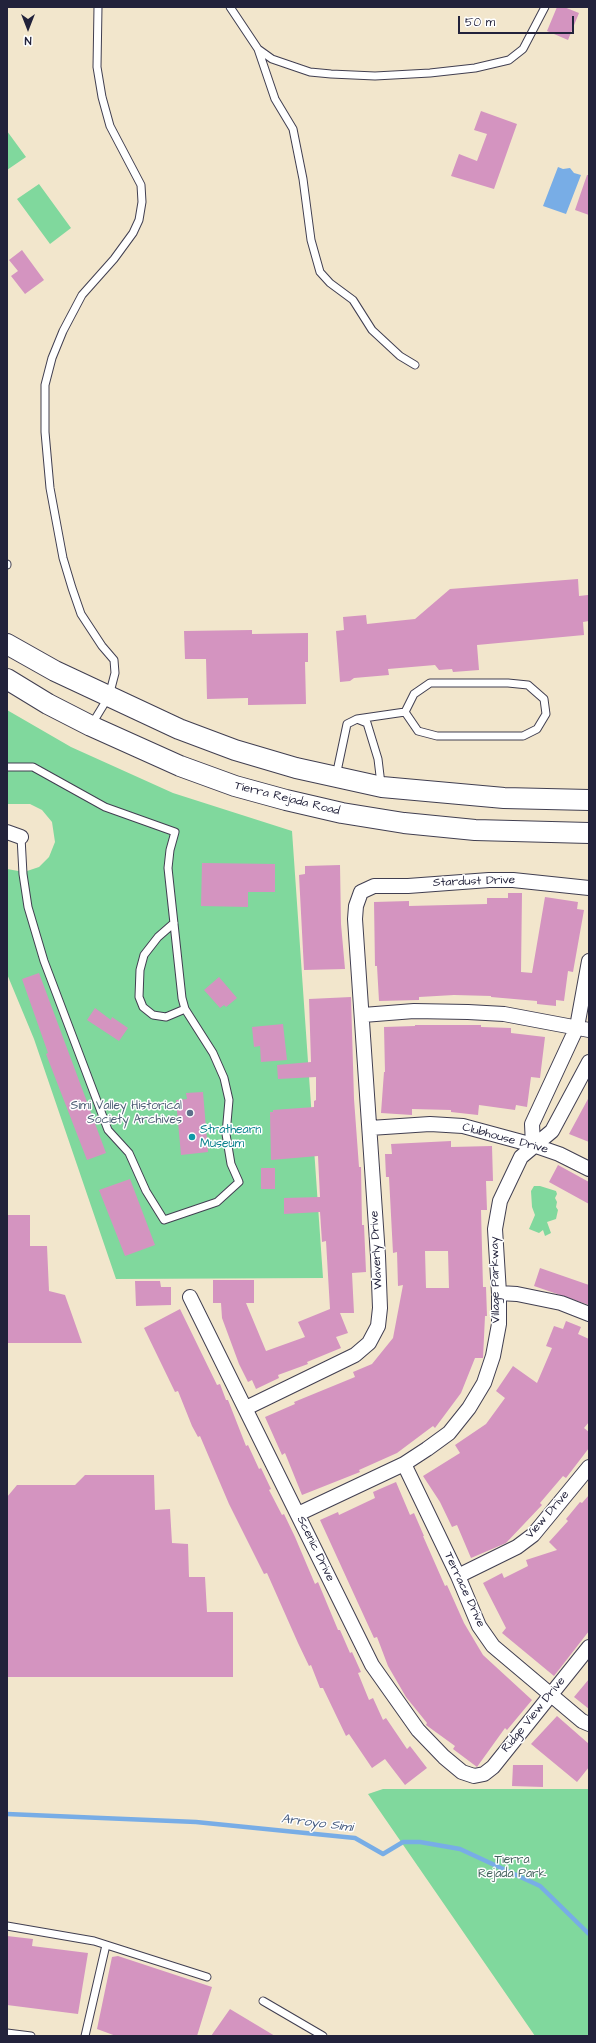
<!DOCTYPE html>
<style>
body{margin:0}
#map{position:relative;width:596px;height:2043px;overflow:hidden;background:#f2e6cc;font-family:"Architects Daughter",sans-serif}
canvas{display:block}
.frame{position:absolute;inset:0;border:8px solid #22223b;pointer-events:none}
.north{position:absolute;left:8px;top:8px;width:40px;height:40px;-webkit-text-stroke:3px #fff;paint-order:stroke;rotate:180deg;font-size:11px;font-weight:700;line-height:16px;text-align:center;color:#22223b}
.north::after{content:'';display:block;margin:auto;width:14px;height:18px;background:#22223b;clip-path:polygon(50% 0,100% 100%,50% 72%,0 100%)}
.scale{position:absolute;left:458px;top:16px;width:116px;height:18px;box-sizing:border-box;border:2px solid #22223b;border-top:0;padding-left:5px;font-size:12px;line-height:14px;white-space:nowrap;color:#22223b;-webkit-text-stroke:3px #fff;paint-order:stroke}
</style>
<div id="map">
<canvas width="596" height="2043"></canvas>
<div class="frame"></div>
<div class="north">N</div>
<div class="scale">50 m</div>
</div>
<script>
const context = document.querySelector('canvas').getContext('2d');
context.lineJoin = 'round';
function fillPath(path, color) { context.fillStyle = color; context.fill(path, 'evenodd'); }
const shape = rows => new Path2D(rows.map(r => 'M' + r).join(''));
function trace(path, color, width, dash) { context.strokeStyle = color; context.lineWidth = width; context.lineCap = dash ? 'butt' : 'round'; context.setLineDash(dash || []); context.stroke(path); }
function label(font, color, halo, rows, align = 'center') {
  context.font = font + ' "Architects Daughter",sans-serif'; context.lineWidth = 3; context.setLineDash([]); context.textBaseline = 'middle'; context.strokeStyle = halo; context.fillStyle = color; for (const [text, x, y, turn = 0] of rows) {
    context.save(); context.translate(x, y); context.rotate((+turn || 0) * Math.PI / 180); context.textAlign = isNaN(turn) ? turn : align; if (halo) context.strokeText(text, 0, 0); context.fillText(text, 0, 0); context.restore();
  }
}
fillPath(shape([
 [7,131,26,157,7,170],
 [39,184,71,228,50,244,17,199],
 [7,710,71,747,173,793,292,831,323,1278,116,1279,34,1039,7,974,7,869,24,872,39,867,49,857,55,842,52,822,42,810,30,804,7,804],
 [534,1186,540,1186,556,1191,557,1194,555,1198,557,1202,556,1207,558,1210,556,1219,547,1222,551,1233,545,1236,543,1230,539,1233,529,1229,535,1215,532,1207,531,1191],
 [383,1789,589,1789,589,2036,535,2036,368,1794]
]), '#80d89d');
fillPath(shape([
 [558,167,563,169,570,168,574,173,581,175,566,214,543,206]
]), '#78ade6');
trace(shape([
 [7,1814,196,1822,355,1838,383,1854,403,1842,420,1842,460,1849,540,1886,589,1934]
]), '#78ade6', 4.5);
fillPath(shape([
 [557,7,564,7,579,13,568,40,547,31],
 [481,111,517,124,494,189,451,176,459,154,477,161,487,134,474,130],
 [587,175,589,175,589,215,575,210],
 [22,250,44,280,25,294,11,276,18,271,9,260],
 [578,579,579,596,588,595,589,621,583,622,584,635,477,645,479,670,453,672,452,669,439,670,435,665,388,669,389,675,354,678,350,681,340,682,336,631,344,630,343,617,366,615,367,624,415,619,450,589],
 [252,630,252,634,308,633,308,662,305,662,306,704,248,705,248,698,207,699,206,659,185,659,184,631],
 [202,863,275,864,275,892,248,892,248,907,201,906],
 [340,865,341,924,345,969,304,970,299,875,305,874,305,866],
 [508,893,522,893,521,972,532,973,545,897,578,902,577,909,584,910,573,972,568,971,564,1001,556,1000,556,1006,537,1004,537,1001,491,997,491,996,454,995,419,997,419,1000,379,1001,377,966,375,966,374,902,409,901,409,906,487,904,487,898,508,898],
 [39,973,106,1153,87,1160,46,1054,48,1053,22,979],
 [219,977,237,998,226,1007,224,1005,220,1008,204,990],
 [351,997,354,1099,359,1167,361,1167,362,1225,364,1225,366,1272,352,1273,354,1313,340,1313,348,1333,336,1337,341,1348,307,1362,308,1364,278,1375,279,1378,256,1389,252,1380,248,1382,239,1364,222,1318,221,1303,213,1303,213,1280,254,1280,254,1303,246,1303,266,1351,305,1337,298,1322,330,1309,326,1241,322,1242,320,1212,284,1214,284,1198,320,1197,318,1156,271,1160,270,1112,273,1112,273,1110,314,1107,314,1101,316,1100,316,1077,278,1079,277,1065,311,1062,309,999],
 [95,1008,111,1020,112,1017,128,1028,119,1041,87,1020],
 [283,1024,287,1060,261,1062,260,1046,254,1047,252,1027],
 [415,1025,481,1025,481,1027,511,1028,511,1033,545,1037,540,1078,531,1077,527,1107,516,1105,515,1110,479,1105,478,1115,451,1112,451,1110,412,1109,412,1115,381,1113,384,1072,385,1072,384,1027,415,1026],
 [203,1092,208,1152,181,1155,176,1100,187,1099,186,1093],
 [589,1097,589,1142,569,1134],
 [451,1141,451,1147,492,1146,493,1181,486,1181,487,1210,481,1210,483,1287,486,1287,487,1316,485,1316,483,1358,475,1358,461,1393,435,1428,433,1426,397,1453,359,1470,360,1472,302,1495,285,1453,282,1455,265,1417,295,1404,294,1402,355,1377,353,1372,372,1364,393,1338,403,1285,398,1286,397,1252,393,1253,389,1177,386,1177,385,1154,392,1154,391,1144],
 [425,1251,448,1251,449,1288,426,1288],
 [558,1165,589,1182,589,1204,549,1182],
 [261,1168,275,1168,275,1189,261,1189],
 [130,1179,155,1245,125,1256,99,1190],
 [7,1215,30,1215,30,1246,47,1246,49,1291,65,1295,82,1343,7,1343],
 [540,1268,589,1285,589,1305,534,1286],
 [135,1281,160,1281,161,1287,171,1287,171,1305,136,1306],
 [180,1309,217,1385,220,1384,226,1400,228,1400,246,1446,248,1445,259,1469,261,1468,271,1489,269,1490,282,1515,284,1514,295,1537,315,1584,318,1582,338,1630,340,1630,350,1653,352,1652,361,1672,358,1673,369,1700,373,1698,383,1720,386,1718,407,1749,410,1746,427,1768,405,1785,385,1759,372,1768,349,1734,346,1736,323,1688,320,1688,311,1665,309,1666,298,1643,267,1573,264,1574,229,1504,200,1436,198,1437,192,1426,178,1391,175,1392,144,1328],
 [566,1321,581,1327,578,1334,589,1339,589,1422,584,1428,589,1432,589,1448,566,1478,563,1476,540,1503,542,1505,506,1543,471,1558,457,1525,452,1527,440,1502,423,1476,460,1453,455,1445,486,1424,505,1398,496,1391,513,1366,537,1383,552,1348,546,1346,554,1326,563,1329],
 [85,1475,154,1475,155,1510,170,1509,172,1543,188,1544,189,1577,205,1577,207,1612,233,1612,233,1677,7,1677,7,1497,17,1485,75,1485],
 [396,1482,410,1515,414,1513,424,1536,423,1536,445,1586,447,1585,464,1623,483,1655,532,1700,507,1730,505,1728,477,1767,453,1749,455,1746,426,1725,427,1723,406,1697,388,1666,377,1637,374,1638,320,1520,338,1512,339,1515,375,1498,373,1492],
 [589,1495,589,1631,554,1676,502,1633,506,1628,483,1583,502,1573,504,1578,528,1566,526,1560,557,1550,549,1542,568,1521,566,1519,580,1502,582,1503],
 [589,1679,589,1709,574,1697],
 [557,1716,589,1744,589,1767,577,1782,531,1744],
 [513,1765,543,1765,543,1787,512,1786],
 [7,1936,33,1939,32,1946,88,1953,78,2014,7,2005],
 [118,1956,212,1987,197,2036,116,2036,97,2029,112,1957],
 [230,2009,275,2036,211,2036]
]), '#d494c0');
const service = shape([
 [230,7,258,49,272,59,310,72,331,74,375,76,430,73,475,68,509,60,523,49,545,7],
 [258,49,275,99,293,129,303,179,311,240,320,272,330,283,353,300,372,330,400,356,415,365],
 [7,564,7,565],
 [357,719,405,712,418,731,437,736,523,736,537,729,546,714,544,699,528,685,508,683,430,683,414,694,405,712],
 [92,724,109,696,115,673,114,660,102,646,81,614,72,588,63,558,50,488,45,432,45,385,52,358,63,331,82,295,114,259,133,233,139,220,142,202,141,185,110,126,102,97,97,67,98,7],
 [7,767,33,767,105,807,175,832,170,850,168,868,182,998,185,1009,213,1053,224,1078,229,1100,226,1134,231,1164,239,1182,217,1202,164,1220,146,1191,129,1153,108,1130,44,961,28,907,23,874,21,837],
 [336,776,347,724,357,719,367,723,378,759,381,784],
 [174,923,158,937,144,955,140,970,139,997,143,1007,153,1015,166,1017,185,1009],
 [7,1926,94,1941,207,1977],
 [263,2001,323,2036],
 [7,2033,31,2036],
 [85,2036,106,1945]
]);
const minor = shape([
 [7,832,21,837],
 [363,1015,414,1011,468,1012,504,1014,589,1030],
 [370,1128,430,1124,463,1126,533,1145,559,1154,589,1169],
 [533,1145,532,1124,577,1027,589,961],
 [499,1293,517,1294,561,1303,589,1314],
 [190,1297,372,1665,418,1730,444,1757,462,1772,474,1776,484,1774,493,1767,589,1647],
 [246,1408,355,1355,369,1343,378,1326,380,1308,378,1256,355,919,356,906,361,892,374,886,408,886,489,880,513,880,589,888],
 [404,1464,458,1576,479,1626,493,1646,582,1721,589,1724],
 [298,1514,404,1464,427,1449,449,1433,469,1408,484,1383,493,1356,499,1324,499,1293,495,1229,500,1201,521,1157,552,1131,589,1062],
 [458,1576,517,1547,533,1535,589,1467]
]);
const secondary = shape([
 [7,644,55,671,179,729,235,750,296,768,382,787,504,798,589,800],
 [7,679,48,704,91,726,180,766,235,786,286,800,342,813,404,823,475,830,589,833]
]);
trace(service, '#413f51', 9);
trace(minor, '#413f51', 16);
trace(secondary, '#413f51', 22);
trace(service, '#fff', 7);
trace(minor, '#fff', 14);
trace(secondary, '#fff', 20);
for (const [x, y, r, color] of [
 [190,1113,4,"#5c6f8a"],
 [192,1137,4,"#0f9aa8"]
]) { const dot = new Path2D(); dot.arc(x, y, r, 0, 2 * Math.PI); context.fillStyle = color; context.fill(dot); trace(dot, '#fff', 1.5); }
label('12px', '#22223b', '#fff', [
 ["Tierra Rejada Road",287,799,14],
 ["Stardust Drive",474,882,-2],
 ["Clubhouse Drive",505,1139,15],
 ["Waverly Drive",377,1250,-93],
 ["Village Parkway",496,1280,-91],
 ["View Drive",548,1515,-49],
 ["Scenic Drive",315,1549,64],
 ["Terrace Drive",464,1590,65],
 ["Ridge View Drive",534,1715,-51]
]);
label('12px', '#4e5e75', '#fff', [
 ["Simi Valley Historical",182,1106],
 ["Society Archives",182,1120]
], 'right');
label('12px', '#0d838f', '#fff', [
 ["Strathearn",200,1130],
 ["Museum",200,1144]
], 'left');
label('12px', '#43625d', '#fff', [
 ["Tierra",512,1860],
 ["Rejada Park",512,1874]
]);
label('italic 13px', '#445a7f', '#fff', [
 ["Arroyo Simi",317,1824,7]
]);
</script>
